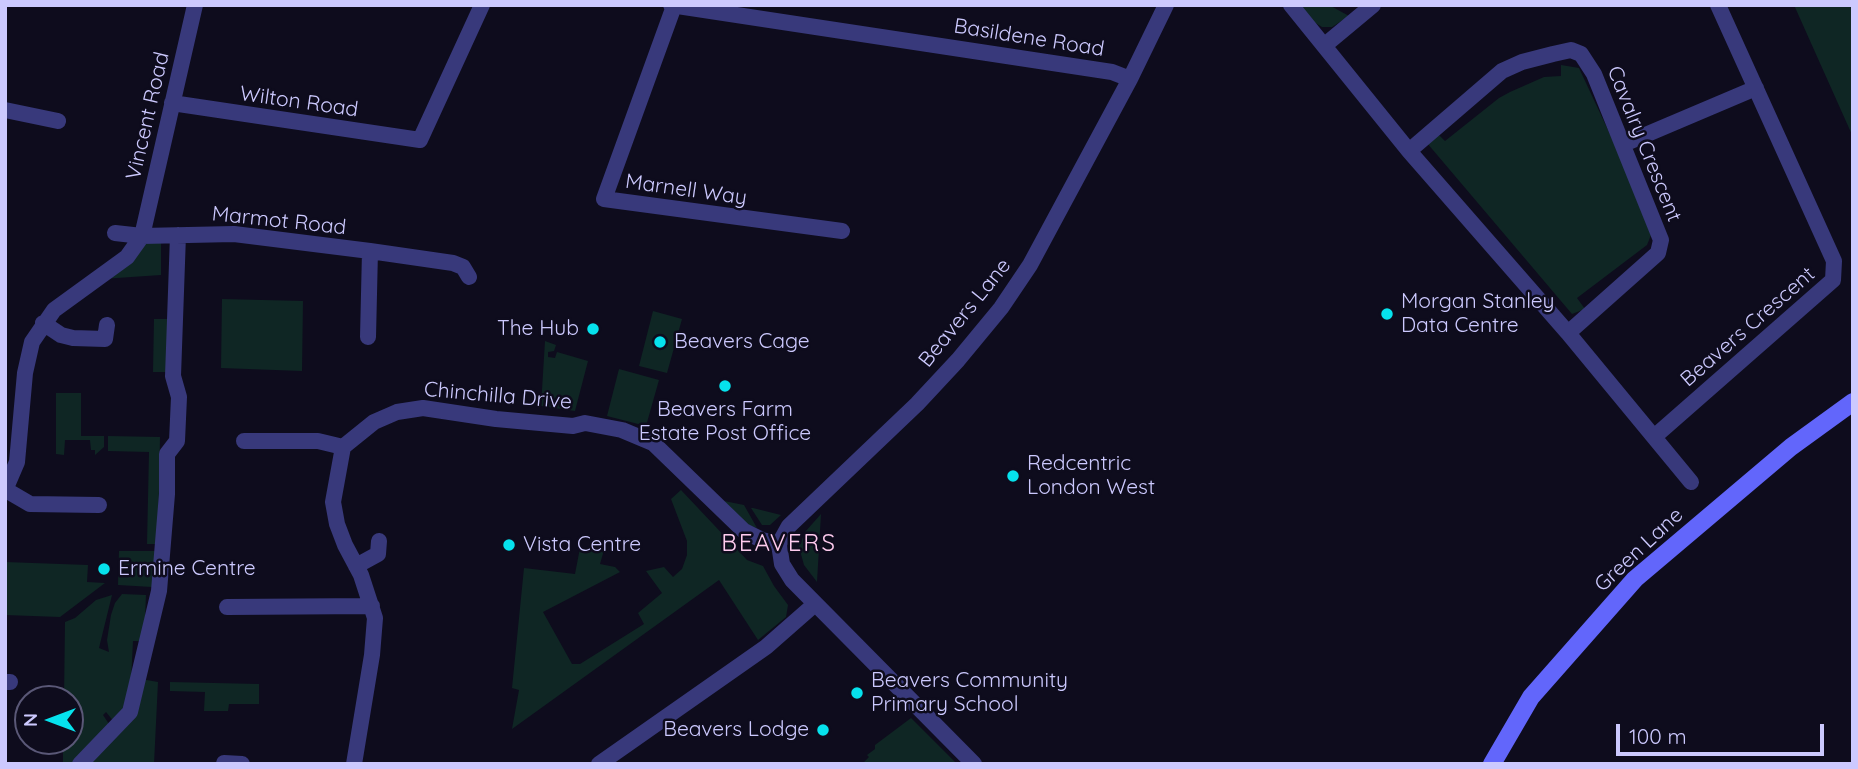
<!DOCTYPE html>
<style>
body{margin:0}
#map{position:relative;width:1858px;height:769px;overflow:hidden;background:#0e0c1d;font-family:Quicksand,sans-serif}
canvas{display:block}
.frame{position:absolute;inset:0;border:7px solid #ccc9fe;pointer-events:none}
.north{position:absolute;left:14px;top:685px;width:70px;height:70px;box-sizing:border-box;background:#0e0c1d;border:2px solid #5a5877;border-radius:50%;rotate:270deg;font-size:19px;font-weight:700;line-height:28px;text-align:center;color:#ccc9fe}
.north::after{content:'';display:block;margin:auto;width:24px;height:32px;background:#06e2ed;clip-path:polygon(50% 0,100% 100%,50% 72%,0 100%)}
.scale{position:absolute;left:1616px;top:724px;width:208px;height:32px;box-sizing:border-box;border:4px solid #ccc9fe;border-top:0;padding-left:9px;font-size:21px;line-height:24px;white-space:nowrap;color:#ccc9fe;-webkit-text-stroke:5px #0e0c1d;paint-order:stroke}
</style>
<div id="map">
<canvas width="1858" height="769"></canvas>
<div class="frame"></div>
<div class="north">N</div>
<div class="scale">100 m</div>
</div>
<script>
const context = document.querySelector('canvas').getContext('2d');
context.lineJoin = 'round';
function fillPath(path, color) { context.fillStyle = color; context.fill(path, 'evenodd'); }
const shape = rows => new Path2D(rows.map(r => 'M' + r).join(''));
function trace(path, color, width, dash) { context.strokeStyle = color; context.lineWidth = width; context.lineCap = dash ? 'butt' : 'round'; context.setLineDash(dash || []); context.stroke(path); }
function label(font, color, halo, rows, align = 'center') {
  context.font = font + ' Quicksand,sans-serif'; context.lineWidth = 5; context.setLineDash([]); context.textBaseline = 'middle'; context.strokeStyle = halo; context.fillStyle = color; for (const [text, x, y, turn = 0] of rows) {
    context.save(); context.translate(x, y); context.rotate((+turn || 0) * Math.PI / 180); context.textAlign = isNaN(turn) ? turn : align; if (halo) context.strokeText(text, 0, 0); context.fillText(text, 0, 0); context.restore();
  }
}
fillPath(shape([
 [1300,5,1329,5,1349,16,1332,27,1322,27,1314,22],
 [1794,5,1853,5,1853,137],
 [1561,65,1579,68,1615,145,1651,235,1647,245,1577,298,1585,309,1572,314,1427,143,1436,132,1445,141,1499,98,1510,92,1544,77,1561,76],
 [161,240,161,275,102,279,146,242],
 [222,299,303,301,302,371,221,368],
 [653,311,682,319,667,373,639,366],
 [154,319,168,319,167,372,153,372],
 [545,341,556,345,554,351,548,352,548,357,555,358,557,352,588,361,575,411,541,406],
 [619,369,659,380,646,426,607,416],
 [56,393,81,393,81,436,104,436,104,447,95,455,95,450,91,450,90,440,65,440,64,455,56,454],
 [108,436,160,437,158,544,147,544,149,452,108,451],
 [681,490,747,560,763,566,774,586,788,605,786,617,758,640,719,580,512,729,519,690,512,688,524,568,575,574,580,548,604,550,600,564,615,567,620,572,543,612,572,664,580,664,644,624,638,613,662,593,646,571,664,567,673,577,682,569,687,555,687,541,671,499],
 [724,501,744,505,757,528,746,524],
 [751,508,753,508,781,515,770,525,762,525],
 [821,514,817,582,804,565,799,547,805,532],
 [119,551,159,551,152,587,118,585],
 [5,562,88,565,87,582,105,583,60,617,5,615],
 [122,594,146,595,144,641,133,641,130,701,115,723,106,712,103,715,111,727,75,764,63,762,63,741,70,741,70,699,64,699,65,622,75,618,96,600,112,595,99,648,109,652,107,640,111,615,115,603],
 [141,679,158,682,154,764,86,764,136,712],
 [170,682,259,684,259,704,229,704,228,711,204,711,205,692,170,691],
 [911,718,957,764,862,764,869,757,867,755,875,749,875,745]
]), '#0f2624');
trace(shape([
 [671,5,1112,72,1130,79],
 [1291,5,1409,151,1568,333,1691,482],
 [674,6,604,199,842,231],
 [1325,45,1373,5],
 [172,103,420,140,482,5],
 [5,110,58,121],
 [1624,144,1756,88],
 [1409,151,1502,71,1522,62,1553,54,1571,50,1581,54,1594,74,1661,240,1658,253,1568,333],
 [115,233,142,236,234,234,370,251,368,337],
 [370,251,453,263,463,267,469,277],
 [43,323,61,335,73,338,105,339,107,325],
 [1654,437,1833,280,1834,261,1718,5],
 [244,441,318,441,343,447],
 [5,490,17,462,25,373,32,342,54,310,127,257,142,236,195,5],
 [6,490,30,504,99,505],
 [356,566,378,554,379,541],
 [227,607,372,606],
 [5,682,10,682],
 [224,763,242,764],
 [80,764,130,712,159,591,167,494,167,454,177,441,179,397,173,376,178,235],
 [354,764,372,655,375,618,361,575,345,545,337,524,333,502,343,447,374,422,397,412,423,408,496,419,573,426,585,423,622,430,653,443,744,531,762,540,779,544],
 [599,764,766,647,815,604],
 [974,764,792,580,782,564,779,544,789,526,917,404,958,360,1001,308,1030,265,1130,79,1166,5]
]), '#38397b', 16);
trace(shape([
 [1492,764,1531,697,1635,579,1791,447,1853,402]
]), '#6266fb', 18);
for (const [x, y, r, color] of [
 [1387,314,7,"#06e2ed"],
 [593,329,7,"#06e2ed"],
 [660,342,7,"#06e2ed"],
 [725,386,7,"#06e2ed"],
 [1013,476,7,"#06e2ed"],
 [509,545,7,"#06e2ed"],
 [104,569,7,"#06e2ed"],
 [857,693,7,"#06e2ed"],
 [823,730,7,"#06e2ed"]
]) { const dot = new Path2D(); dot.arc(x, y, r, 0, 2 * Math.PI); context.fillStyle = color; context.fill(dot); trace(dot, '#0e0c1d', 2.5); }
label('21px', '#ccc9fe', '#0e0c1d', [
 ["Basildene Road",1029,38,9],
 ["Wilton Road",299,102,8],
 ["Vincent Road",148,116,-77],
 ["Cavalry Crescent",1644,144,68],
 ["Marnell Way",686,190,8],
 ["Marmot Road",279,221,6],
 ["Beavers Lane",965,313,-51],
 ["Beavers Crescent",1748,327,-41],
 ["Chinchilla Drive",498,396,5],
 ["Green Lane",1639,550,-43]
]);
label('21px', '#ccc9fe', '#0e0c1d', [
 ["Morgan Stanley",1401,302],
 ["Data Centre",1401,326],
 ["The Hub",579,329,"right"],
 ["Beavers Cage",674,342],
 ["Beavers Farm",725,410,"center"],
 ["Estate Post Office",725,434,"center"],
 ["Redcentric",1027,464],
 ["London West",1027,488],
 ["Vista Centre",523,545],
 ["Ermine Centre",118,569],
 ["Beavers Community",871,681],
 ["Primary School",871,705],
 ["Beavers Lodge",809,730,"right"]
], 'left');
context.letterSpacing = '2px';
label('24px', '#fecbee', '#0e0c1d', [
 ["BEAVERS",779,544]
]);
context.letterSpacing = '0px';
</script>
